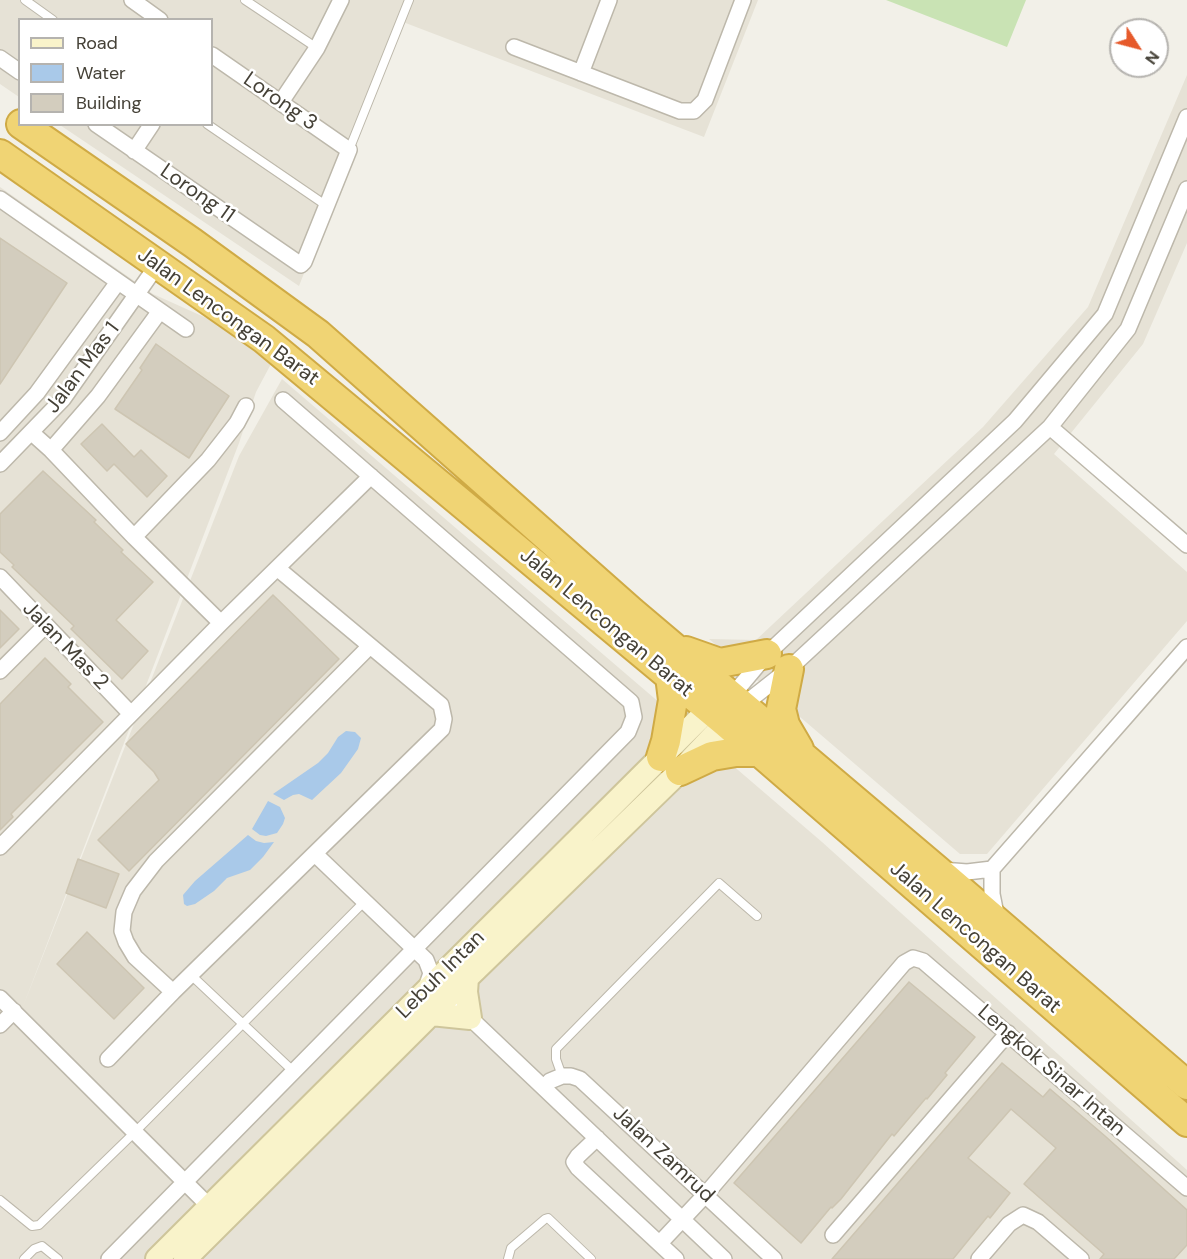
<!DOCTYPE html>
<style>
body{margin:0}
#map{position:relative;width:1187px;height:1259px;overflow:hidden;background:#f2f0e8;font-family:"DM Sans",sans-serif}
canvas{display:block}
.legend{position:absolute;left:18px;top:18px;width:195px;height:108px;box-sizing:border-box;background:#fff;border:2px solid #b5b3af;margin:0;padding:8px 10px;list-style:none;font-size:18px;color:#454137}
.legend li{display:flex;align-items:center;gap:12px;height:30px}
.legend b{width:30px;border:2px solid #b5b3af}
.north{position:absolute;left:1109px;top:18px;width:60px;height:60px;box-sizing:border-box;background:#fff;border:2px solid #b5b3af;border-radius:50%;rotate:126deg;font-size:16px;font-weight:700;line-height:24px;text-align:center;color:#454137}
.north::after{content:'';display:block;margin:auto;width:21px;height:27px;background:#e65a2b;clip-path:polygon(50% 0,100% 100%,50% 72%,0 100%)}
</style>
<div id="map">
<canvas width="1187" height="1259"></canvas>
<ul class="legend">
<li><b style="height:8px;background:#f9f3ca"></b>Road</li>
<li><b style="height:16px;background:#a9c9e9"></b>Water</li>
<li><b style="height:16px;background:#d3cdbe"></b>Building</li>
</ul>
<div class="north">N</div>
</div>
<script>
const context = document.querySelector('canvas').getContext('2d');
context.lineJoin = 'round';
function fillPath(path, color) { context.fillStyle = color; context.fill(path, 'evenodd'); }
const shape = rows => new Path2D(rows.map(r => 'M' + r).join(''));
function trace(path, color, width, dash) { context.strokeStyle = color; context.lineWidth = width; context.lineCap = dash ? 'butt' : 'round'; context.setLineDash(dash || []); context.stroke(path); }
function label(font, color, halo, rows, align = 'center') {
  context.font = font + ' "DM Sans",sans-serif'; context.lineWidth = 5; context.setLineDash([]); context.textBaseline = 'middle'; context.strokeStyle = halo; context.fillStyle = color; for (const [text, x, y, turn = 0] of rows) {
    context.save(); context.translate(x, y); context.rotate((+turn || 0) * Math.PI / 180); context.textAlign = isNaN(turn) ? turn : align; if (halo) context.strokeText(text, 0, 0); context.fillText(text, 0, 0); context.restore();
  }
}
fillPath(shape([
 [0,0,758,0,704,137,403,22,299,286,60,125,212,124,212,20,20,20,19,97,0,84],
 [1187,75,1187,243,1143,344,1054,454,1187,572,1187,621,987,854,960,854,709,639,756,640,983,427,1088,307],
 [0,187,153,294,213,321,271,364,256,392,239,443,22,1009,239,456,282,379,822,842,1187,1170,1187,1259,0,1259]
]), '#e6e2d6');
fillPath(shape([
 [886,0,1026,0,1007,47]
]), '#c9e3b4');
fillPath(shape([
 [346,731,355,732,361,738,358,749,341,773,312,800,299,794,293,795,284,800,273,794,318,763,328,753,338,737],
 [268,801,280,807,285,818,283,824,277,833,266,836,260,835,252,829],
 [248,835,256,841,264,843,274,842,263,857,250,870,227,878,214,891,195,904,187,906,184,904,183,895,195,881]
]), '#a9c9e9');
const building = shape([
 [0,238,67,283,0,384,0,238],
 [156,344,229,396,189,458,115,409,142,370,140,368,156,344],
 [102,424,134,457,141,450,167,476,147,497,114,464,107,471,81,444,102,424],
 [43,471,96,520,94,522,123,550,121,552,153,582,116,620,148,651,122,679,71,629,74,626,12,567,14,565,0,552,0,514,43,471],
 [273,595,339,659,129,871,98,840,159,780,154,772,126,744,273,595],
 [0,610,19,629,0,648,0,610],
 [45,658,71,684,68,687,103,722,11,814,13,817,0,830,0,704,45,658],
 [78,859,119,874,106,908,66,893,78,859],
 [87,932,144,988,114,1019,57,964,87,932],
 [909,982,975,1037,945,1073,947,1075,927,1099,926,1098,894,1136,892,1134,841,1199,832,1208,831,1207,801,1243,734,1183,909,982],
 [1002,1063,1043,1097,1050,1089,1105,1136,1187,1210,1187,1245,1174,1259,1100,1259,1104,1254,1024,1184,1056,1148,1011,1109,968,1158,1010,1193,990,1218,988,1216,953,1259,832,1259,1002,1063]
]);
fillPath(building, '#d3cdbe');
trace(building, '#cdc5b2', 1.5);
const lane = shape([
 [25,0,53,20],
 [245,0,317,48],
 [207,124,327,206],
 [349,150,409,0],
 [191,975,293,1071],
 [562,1076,556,1059,556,1049,719,883,757,916],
 [0,1200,32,1226,39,1225,135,1132,365,901],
 [24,1259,34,1249,42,1246,58,1259],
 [508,1259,511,1248,545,1219,548,1218,591,1259]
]);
const street = shape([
 [132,0,160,20],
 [514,47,680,111,694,111,705,100,743,0],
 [0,58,20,72],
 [581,73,609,0],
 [281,102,317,48,341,0],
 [96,124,301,265,304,262,349,150,212,55],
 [134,151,152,124],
 [0,199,186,329],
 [1050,427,1187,545],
 [0,433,37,393,118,282],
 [32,433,51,450,134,537,221,623],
 [51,450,98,396,160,311],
 [0,464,63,399,158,264],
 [134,537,208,460,237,423,246,406],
 [0,577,131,714],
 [0,671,46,625],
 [731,697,767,654,1015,421,1105,314,1187,117],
 [742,706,789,669,1050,427,1128,329,1187,189],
 [0,847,221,623,371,476],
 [315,854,426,960,431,973,425,991],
 [992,869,992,894,997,919],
 [942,870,967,872,992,869,1187,647],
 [173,992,135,957,126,942,122,931,124,912,133,891,156,861,370,646],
 [448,997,724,1259],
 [0,998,215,1212],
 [0,1025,14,1011],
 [108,1059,173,992,442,729,444,719,441,705,277,568],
 [544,1088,550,1081,562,1076,571,1076,580,1079,774,1259],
 [597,1138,578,1156,574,1162,578,1168,676,1259],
 [833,1235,1008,1033],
 [660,1243,706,1194,904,963,913,958,923,961,1187,1188],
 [109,1259,628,732,634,717,631,702,283,400],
 [979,1259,1009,1224,1023,1215,1038,1222,1081,1259]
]);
const secondary = shape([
 [431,1014,470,1018,466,992,467,978],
 [157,1259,709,709,722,702],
 [185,1259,467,978,680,771,737,711]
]);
const highway = shape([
 [21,124,193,243,318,334,632,612,937,870,1187,1085],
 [0,154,264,339,726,723,1187,1122],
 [686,651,720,663,767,654],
 [789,669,781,709,785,725,799,749],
 [661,757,666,741,673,700,670,676],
 [680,771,712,756,736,752,760,752]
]);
trace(lane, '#bdb8ab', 10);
trace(street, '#bdb8ab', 18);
trace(secondary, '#cec59b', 26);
trace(highway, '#cfaa45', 32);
trace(lane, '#fff', 8);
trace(street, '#fff', 15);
trace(secondary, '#f9f3ca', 22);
trace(highway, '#f0d474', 28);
label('21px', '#454137', '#fff', [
 ["Lorong 3",280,102,35],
 ["Lorong 11",197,194,35],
 ["Jalan Lencongan Barat",228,317,36],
 ["Jalan Mas 1",83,368,-53],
 ["Jalan Lencongan Barat",606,623,40],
 ["Jalan Mas 2",65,646,46],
 ["Jalan Lencongan Barat",975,938,41],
 ["Lebuh Intan",441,975,-45],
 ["Lengkok Sinar Intan",1051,1071,41],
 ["Jalan Zamrud",663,1155,43]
]);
</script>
